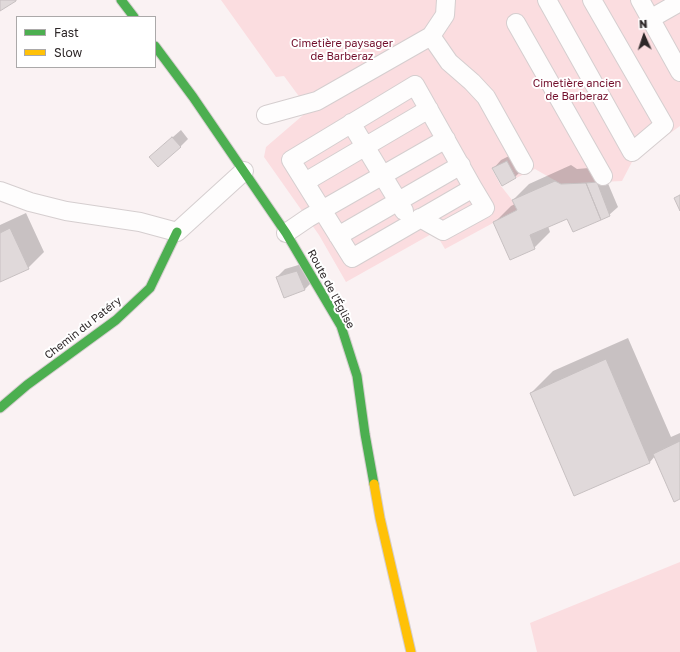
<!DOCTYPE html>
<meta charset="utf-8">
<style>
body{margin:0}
#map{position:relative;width:680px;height:652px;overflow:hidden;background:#faf2f3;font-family:"Golos Text",sans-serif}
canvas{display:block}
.legend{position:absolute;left:16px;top:16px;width:140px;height:52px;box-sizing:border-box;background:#fff;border:1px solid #aba9a9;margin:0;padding:5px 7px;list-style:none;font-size:12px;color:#2d2728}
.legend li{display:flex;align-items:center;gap:8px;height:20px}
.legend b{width:20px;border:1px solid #aba9a9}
.north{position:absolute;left:624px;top:16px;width:40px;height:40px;-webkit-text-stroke:3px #fff;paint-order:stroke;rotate:357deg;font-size:11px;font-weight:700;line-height:16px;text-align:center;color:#2d2728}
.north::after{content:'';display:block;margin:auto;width:14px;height:18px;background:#2d2728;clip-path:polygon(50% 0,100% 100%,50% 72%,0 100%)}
</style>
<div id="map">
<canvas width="680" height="652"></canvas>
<ul class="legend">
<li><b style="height:5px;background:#4caf50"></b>Fast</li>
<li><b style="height:5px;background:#ffc107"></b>Slow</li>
</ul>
<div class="north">N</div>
</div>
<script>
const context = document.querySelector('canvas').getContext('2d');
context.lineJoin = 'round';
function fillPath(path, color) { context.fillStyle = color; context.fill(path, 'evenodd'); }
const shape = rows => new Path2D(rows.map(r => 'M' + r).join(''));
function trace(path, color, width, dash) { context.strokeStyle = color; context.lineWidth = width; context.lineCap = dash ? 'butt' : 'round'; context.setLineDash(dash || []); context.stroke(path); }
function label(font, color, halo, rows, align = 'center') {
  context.font = font + ' "Golos Text",sans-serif'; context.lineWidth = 4; context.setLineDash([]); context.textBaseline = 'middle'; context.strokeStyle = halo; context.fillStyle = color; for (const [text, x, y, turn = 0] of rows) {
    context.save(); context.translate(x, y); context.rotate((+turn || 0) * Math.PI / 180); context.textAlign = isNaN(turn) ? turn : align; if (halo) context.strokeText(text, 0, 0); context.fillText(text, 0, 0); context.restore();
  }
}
fillPath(shape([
 [221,0,680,0,680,126,633,160,622,181,561,184,535,169,516,178,507,161,492,169,501,186,512,200,517,210,445,249,435,232,346,282,319,235,264,157,266,147,309,110,284,76,276,77],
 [680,562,680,652,537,652,530,623]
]), '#fbdde0');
fillPath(shape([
 [181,130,188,139,180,147,150,157],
 [515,153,523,169,515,177,493,169,501,160],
 [571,165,577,169,601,167,618,207,609,215,568,218,548,226,550,232,534,248,495,222,511,206,515,204,513,200,529,184],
 [26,213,44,252,28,268,0,281,0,225],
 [305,263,313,281,304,290,277,277,285,269],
 [628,338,671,437,680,433,680,498,655,456,650,462,575,495,531,393,553,371]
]), '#0003');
const building = shape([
 [0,0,16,0,16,1,0,11,0,0],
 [172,137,181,147,158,167,149,157,172,137],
 [507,161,516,178,502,186,492,168,507,161],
 [555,181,561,184,586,183,601,220,573,232,567,219,530,235,535,249,510,260,493,222,517,210,512,200,555,181],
 [597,182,610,216,601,220,586,183,597,182],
 [680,195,680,211,674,198,680,195],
 [10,228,29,269,0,282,0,233,10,228],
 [297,271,305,290,284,298,276,277,297,271],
 [606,359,650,463,574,496,530,393,606,359],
 [680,441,680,499,674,502,653,454,680,441]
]);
fillPath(building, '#e0d9da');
trace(building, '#c7c0c1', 1);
const lane = shape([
 [547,0,632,152,664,125,592,0],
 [640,0,680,72],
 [650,19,680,2],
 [516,23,603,176],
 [431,36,449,62,472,82,486,97,524,165],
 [415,85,473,188,352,258,291,160,415,85],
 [266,115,317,101,431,36,445,15,446,0],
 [351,123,404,211],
 [305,182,429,109],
 [0,191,30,202,66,211,140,222,177,232,244,171],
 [420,218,443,231,485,208,473,188],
 [286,233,308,218,446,139],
 [338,236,461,165]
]);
const fast = shape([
 [121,0,134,17],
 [155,46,193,97,286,233,341,326,357,376,365,434,374,484],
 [0,408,27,385,116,320,150,288,177,232]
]);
const slow = shape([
 [374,484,380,518,411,652]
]);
trace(lane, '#d5cecf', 20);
trace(fast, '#d5cecf', 11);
trace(slow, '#d5cecf', 11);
trace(lane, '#fefdfd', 18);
trace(fast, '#4caf50', 9);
trace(slow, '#ffc107', 9);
label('11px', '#720f2c', '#fff', [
 ["Cimetière paysager",342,44],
 ["de Barberaz",342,57],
 ["Cimetière ancien",577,84],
 ["de Barberaz",577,97]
]);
label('11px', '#2d2728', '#fff', [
 ["Route de l'Église",331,289,62],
 ["Chemin du Patéry",83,328,-38]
]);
</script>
